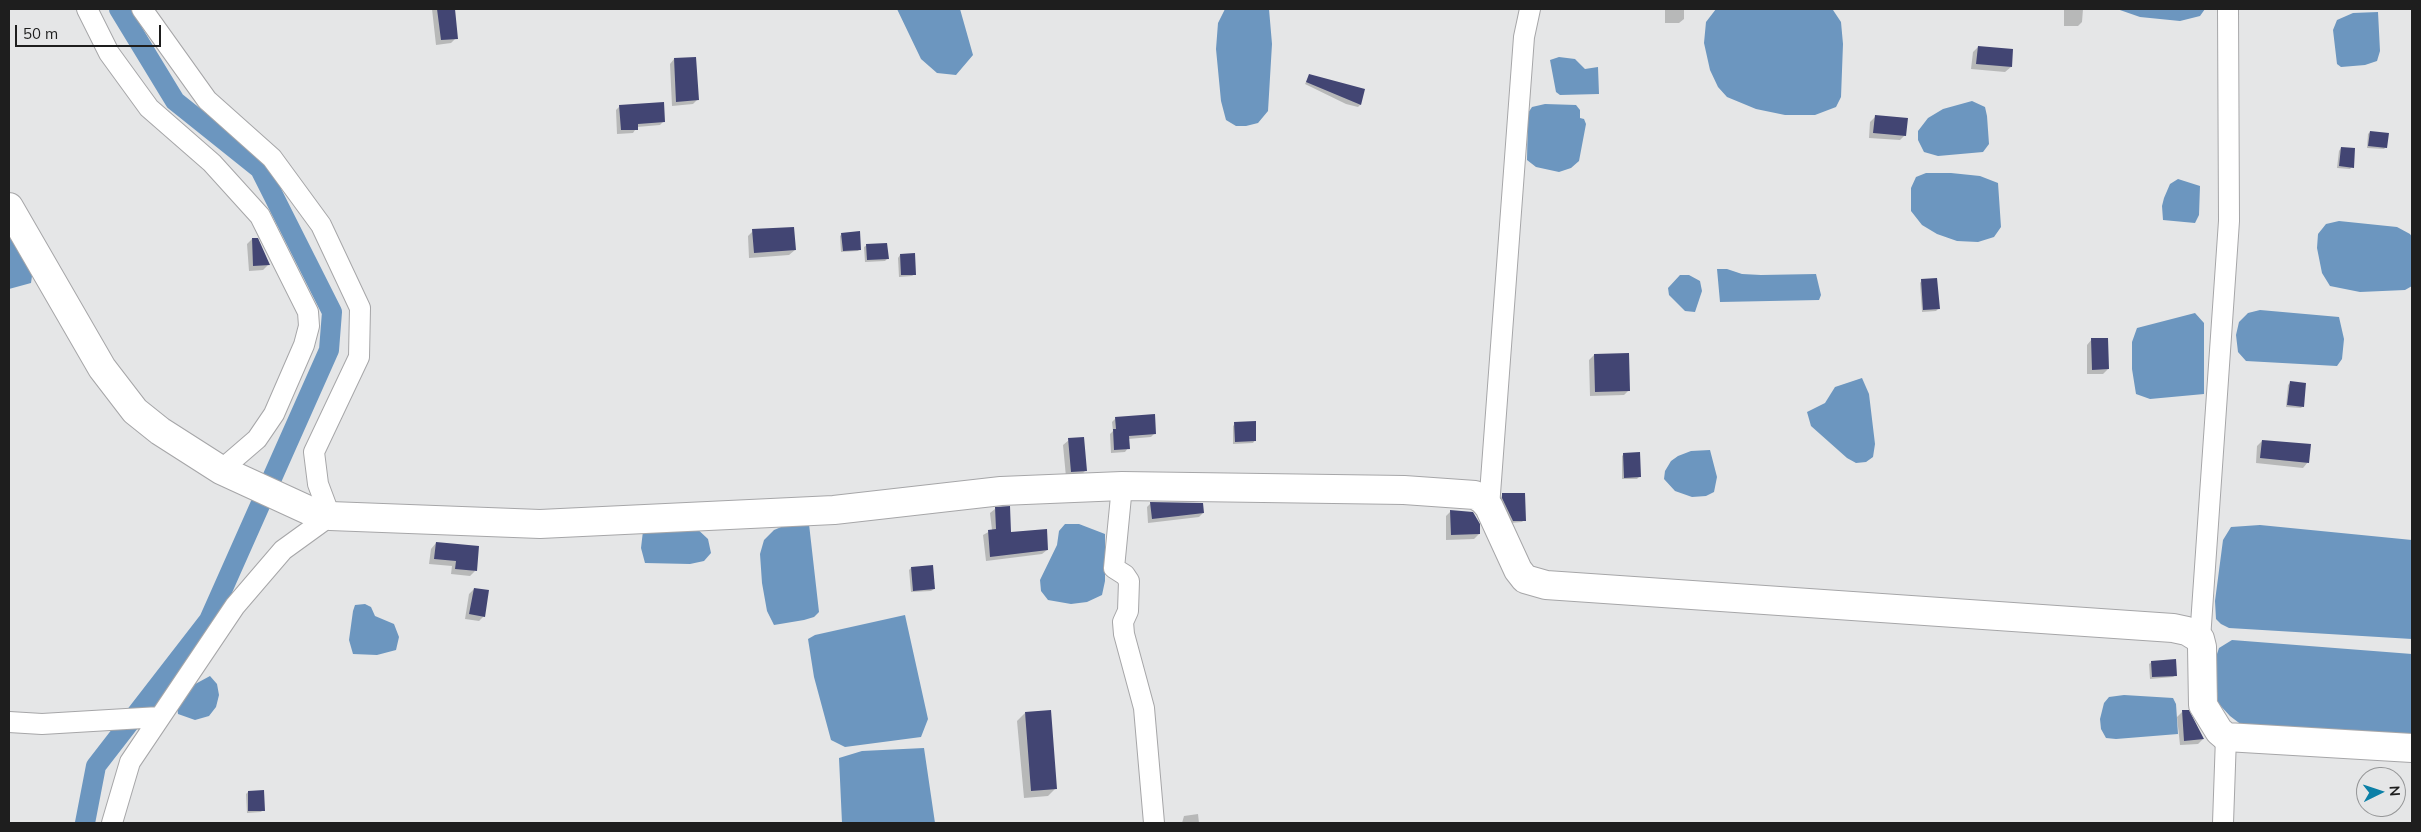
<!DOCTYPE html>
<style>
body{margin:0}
#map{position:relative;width:2421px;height:832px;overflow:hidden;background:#e5e6e7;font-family:Mulish,sans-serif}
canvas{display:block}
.frame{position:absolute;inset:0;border:10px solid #1e1e1e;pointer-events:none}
.north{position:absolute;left:2356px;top:767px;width:50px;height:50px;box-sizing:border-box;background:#e5e6e7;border:1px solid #959697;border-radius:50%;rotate:86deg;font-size:14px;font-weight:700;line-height:20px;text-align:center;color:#1e1e1e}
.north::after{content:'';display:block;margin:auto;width:18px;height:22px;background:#0c80a7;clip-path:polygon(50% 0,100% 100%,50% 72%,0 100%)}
.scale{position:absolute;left:15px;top:25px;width:146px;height:22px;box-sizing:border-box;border:2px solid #1e1e1e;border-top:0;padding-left:6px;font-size:15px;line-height:18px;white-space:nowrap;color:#1e1e1e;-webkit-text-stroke:4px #e5e6e7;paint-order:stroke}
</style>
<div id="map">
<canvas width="2421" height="832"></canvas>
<div class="frame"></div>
<div class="north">N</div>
<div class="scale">50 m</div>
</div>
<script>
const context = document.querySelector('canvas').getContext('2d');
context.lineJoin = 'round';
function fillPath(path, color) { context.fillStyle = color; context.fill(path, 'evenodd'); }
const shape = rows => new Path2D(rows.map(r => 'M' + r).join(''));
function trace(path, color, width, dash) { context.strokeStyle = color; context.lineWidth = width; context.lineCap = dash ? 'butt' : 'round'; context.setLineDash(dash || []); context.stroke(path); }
fillPath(shape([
 [897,9,960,9,973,55,956,75,937,73,921,59],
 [1225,9,1269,9,1272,44,1268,111,1258,123,1246,126,1236,126,1226,120,1221,101,1216,49,1218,23],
 [1716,9,1833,10,1841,22,1843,44,1841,97,1836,107,1815,115,1785,115,1756,109,1727,97,1718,87,1710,70,1704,43,1706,22],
 [2117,9,2205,9,2200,16,2180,21,2140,17],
 [2378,12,2380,51,2377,61,2365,65,2341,67,2337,64,2333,30,2337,20,2353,13],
 [1559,57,1575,59,1585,69,1598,67,1599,94,1560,95,1556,92,1550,60],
 [1972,101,1985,107,1987,116,1989,144,1983,152,1938,156,1924,152,1918,140,1918,131,1928,118,1943,109],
 [1545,104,1576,105,1580,110,1580,118,1584,119,1586,124,1579,161,1571,168,1559,172,1536,167,1527,160,1528,113,1532,107],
 [1926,173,1951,173,1980,176,1998,183,2001,227,1994,237,1978,242,1957,241,1937,234,1922,225,1911,211,1911,188,1916,177],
 [2178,179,2200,186,2199,215,2195,223,2163,220,2162,206,2164,198,2170,184],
 [2339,221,2397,227,2410,234,2412,237,2412,286,2405,290,2360,292,2330,286,2322,273,2317,248,2318,234,2326,224],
 [9,236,22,253,32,276,31,283,9,289],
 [1717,269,1727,269,1742,274,1761,275,1816,274,1821,295,1819,300,1720,302],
 [1680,275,1689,275,1700,281,1702,291,1695,312,1685,311,1669,295,1668,288],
 [2260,310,2339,317,2344,339,2342,359,2337,366,2246,361,2238,352,2236,335,2239,322,2248,313],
 [2195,313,2204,323,2204,394,2150,399,2136,394,2132,369,2132,342,2137,328],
 [1862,378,1869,394,1875,444,1873,457,1866,462,1856,463,1847,458,1811,426,1807,412,1825,403,1835,387],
 [1710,450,1717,477,1714,492,1706,496,1692,497,1675,491,1664,479,1665,471,1671,461,1678,456,1691,451],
 [809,524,819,612,814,617,804,620,774,625,767,611,762,583,760,554,764,540,774,530,786,525],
 [1065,524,1079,524,1105,534,1105,581,1102,595,1087,602,1071,604,1048,600,1041,591,1040,580,1057,545,1059,531],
 [2260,525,2412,540,2412,639,2229,628,2221,624,2216,619,2215,601,2223,540,2231,527],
 [694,526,708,539,711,553,704,561,690,564,645,563,641,548,643,531],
 [365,604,371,607,375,616,394,624,399,637,396,650,377,655,353,654,349,640,353,611,355,605],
 [905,615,928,719,921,737,845,747,831,740,814,677,808,639,815,635],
 [2232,640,2412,654,2412,737,2247,729,2230,716,2218,703,2215,660,2219,648],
 [210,676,217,684,219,695,216,707,209,716,195,720,178,714,177,707,186,689],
 [2124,695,2173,698,2176,704,2178,734,2116,739,2106,738,2101,729,2100,719,2104,703,2109,697],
 [924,748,935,823,842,823,839,758,862,751]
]), '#6c96bf');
fillPath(shape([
 [432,9,453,9,456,38,451,43,436,45],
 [1665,9,1684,9,1684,19,1679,23,1665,23],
 [2064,9,2083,9,2082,22,2078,26,2064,26],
 [1978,47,2011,67,2005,72,1971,69,1973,52],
 [674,59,697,100,693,104,672,106,670,64],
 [1309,76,1364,90,1360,105,1358,107,1346,104,1305,84],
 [620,106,664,121,660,125,637,127,633,133,617,134,616,110],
 [1876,116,1905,135,1900,140,1869,138,1870,122],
 [2370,132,2386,147,2384,149,2367,148,2368,134],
 [2341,148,2352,167,2350,169,2337,168,2339,151],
 [753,231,795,250,789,255,749,258,748,236],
 [842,234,860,249,858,251,841,252,840,236],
 [252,239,268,265,263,270,249,271,247,244],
 [867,245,887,259,885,261,865,262,864,247],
 [900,255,915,274,912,276,899,277,898,258],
 [1922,280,1938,309,1936,311,1922,312,1920,283],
 [2092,339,2108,369,2103,374,2087,374,2087,345],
 [1594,355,1629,390,1624,395,1590,396,1589,360],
 [2290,383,2303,406,2301,408,2286,407,2288,385],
 [1116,418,1155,433,1151,437,1128,439,1128,448,1125,452,1111,453,1110,434,1113,431,1112,422],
 [1235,424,1255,440,1253,443,1233,444,1233,426],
 [1069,440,1086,470,1080,476,1066,477,1063,445],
 [2262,441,2308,462,2303,468,2256,463,2257,446],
 [1624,454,1639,477,1637,479,1622,479,1622,456],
 [1502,495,1524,520,1522,522,1510,523,1500,501],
 [1151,503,1203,513,1199,517,1148,523,1147,507],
 [995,509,1010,534,1047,550,1042,554,986,561,983,535,992,530,990,513],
 [1451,511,1479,534,1474,539,1446,540,1446,516],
 [436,543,475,571,470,576,451,574,452,566,429,564,431,549],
 [911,568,934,589,931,591,911,592,909,570],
 [474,589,484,616,479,621,465,619,469,594],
 [2152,662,2176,675,2173,677,2150,679,2149,664],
 [2182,712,2203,739,2198,744,2180,745,2177,717],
 [1025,713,1056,788,1048,796,1024,798,1017,721],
 [248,792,263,810,261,812,247,813,246,794],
 [1198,814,1199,823,1182,823,1184,816]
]), '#0003');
trace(shape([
 [85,823,96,766,209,620,329,350,332,312,260,169,175,101,119,9]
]), '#6c96bf', 20);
fillPath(shape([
 [437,9,455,9,458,39,441,40],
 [1978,46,2013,49,2012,67,1976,64],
 [696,57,699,100,676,102,674,58],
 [1309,74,1365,89,1361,105,1306,82],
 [664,102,665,122,638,124,638,130,621,130,619,105],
 [1875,115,1908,118,1906,136,1873,133],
 [2370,131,2389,133,2387,148,2368,146],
 [2341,147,2355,148,2354,168,2339,166],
 [794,227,796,250,754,253,752,229],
 [860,231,861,250,843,251,841,233],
 [252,238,258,238,270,265,253,266],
 [887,243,889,259,867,260,866,244],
 [915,253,916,275,901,275,900,254],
 [1937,278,1940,309,1923,310,1921,279],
 [2091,338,2108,338,2109,369,2092,370],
 [1629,353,1630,391,1595,392,1594,354],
 [2290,381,2306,383,2304,407,2287,405],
 [1155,414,1156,434,1129,436,1130,449,1114,450,1113,429,1116,429,1115,417],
 [1256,421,1256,441,1235,442,1234,422],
 [1084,437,1087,471,1071,472,1068,438],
 [2262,440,2311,444,2309,463,2260,458],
 [1640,452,1641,477,1624,478,1623,453],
 [1502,493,1525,493,1526,521,1513,521,1502,498],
 [1150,502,1203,503,1204,513,1152,519],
 [1010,506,1011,532,1047,529,1048,550,990,557,988,530,996,529,995,507],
 [1450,510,1473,512,1480,524,1480,534,1451,535],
 [436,542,479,546,477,571,455,569,456,561,434,559],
 [933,565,935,589,913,591,911,567],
 [474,588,489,590,485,617,469,614],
 [2176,659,2177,676,2152,677,2151,661],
 [1051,710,1057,789,1031,791,1025,712],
 [2182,710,2189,710,2204,739,2184,741],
 [264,790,265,811,248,811,248,791]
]), '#424573');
const street = shape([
 [87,9,109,53,149,108,212,163,260,216,308,312,309,326,304,345,274,414,257,439,221,470],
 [1122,486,1114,568,1125,575,1129,581,1128,611,1123,622,1124,634,1144,708,1154,823],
 [1489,507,1524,37,1530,9],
 [2200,639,2229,221,2228,9],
 [9,722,42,724,160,717],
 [112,823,130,762,235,606,283,550,330,516,318,484,314,452,359,357,360,308,321,225,272,158,207,100,142,9],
 [2223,823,2226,737]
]);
const secondary = shape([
 [9,207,102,368,135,411,160,431,221,470,308,510,330,516,540,524,834,510,1001,491,1122,486,1404,490,1475,495,1483,500,1489,507,1518,570,1525,579,1546,585,2173,628,2187,631,2200,639,2202,647,2203,705,2219,731,2226,737,2412,748]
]);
trace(street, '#a6a6a8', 22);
trace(secondary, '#a6a6a8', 30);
trace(street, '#fff', 20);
trace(secondary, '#fff', 28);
</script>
